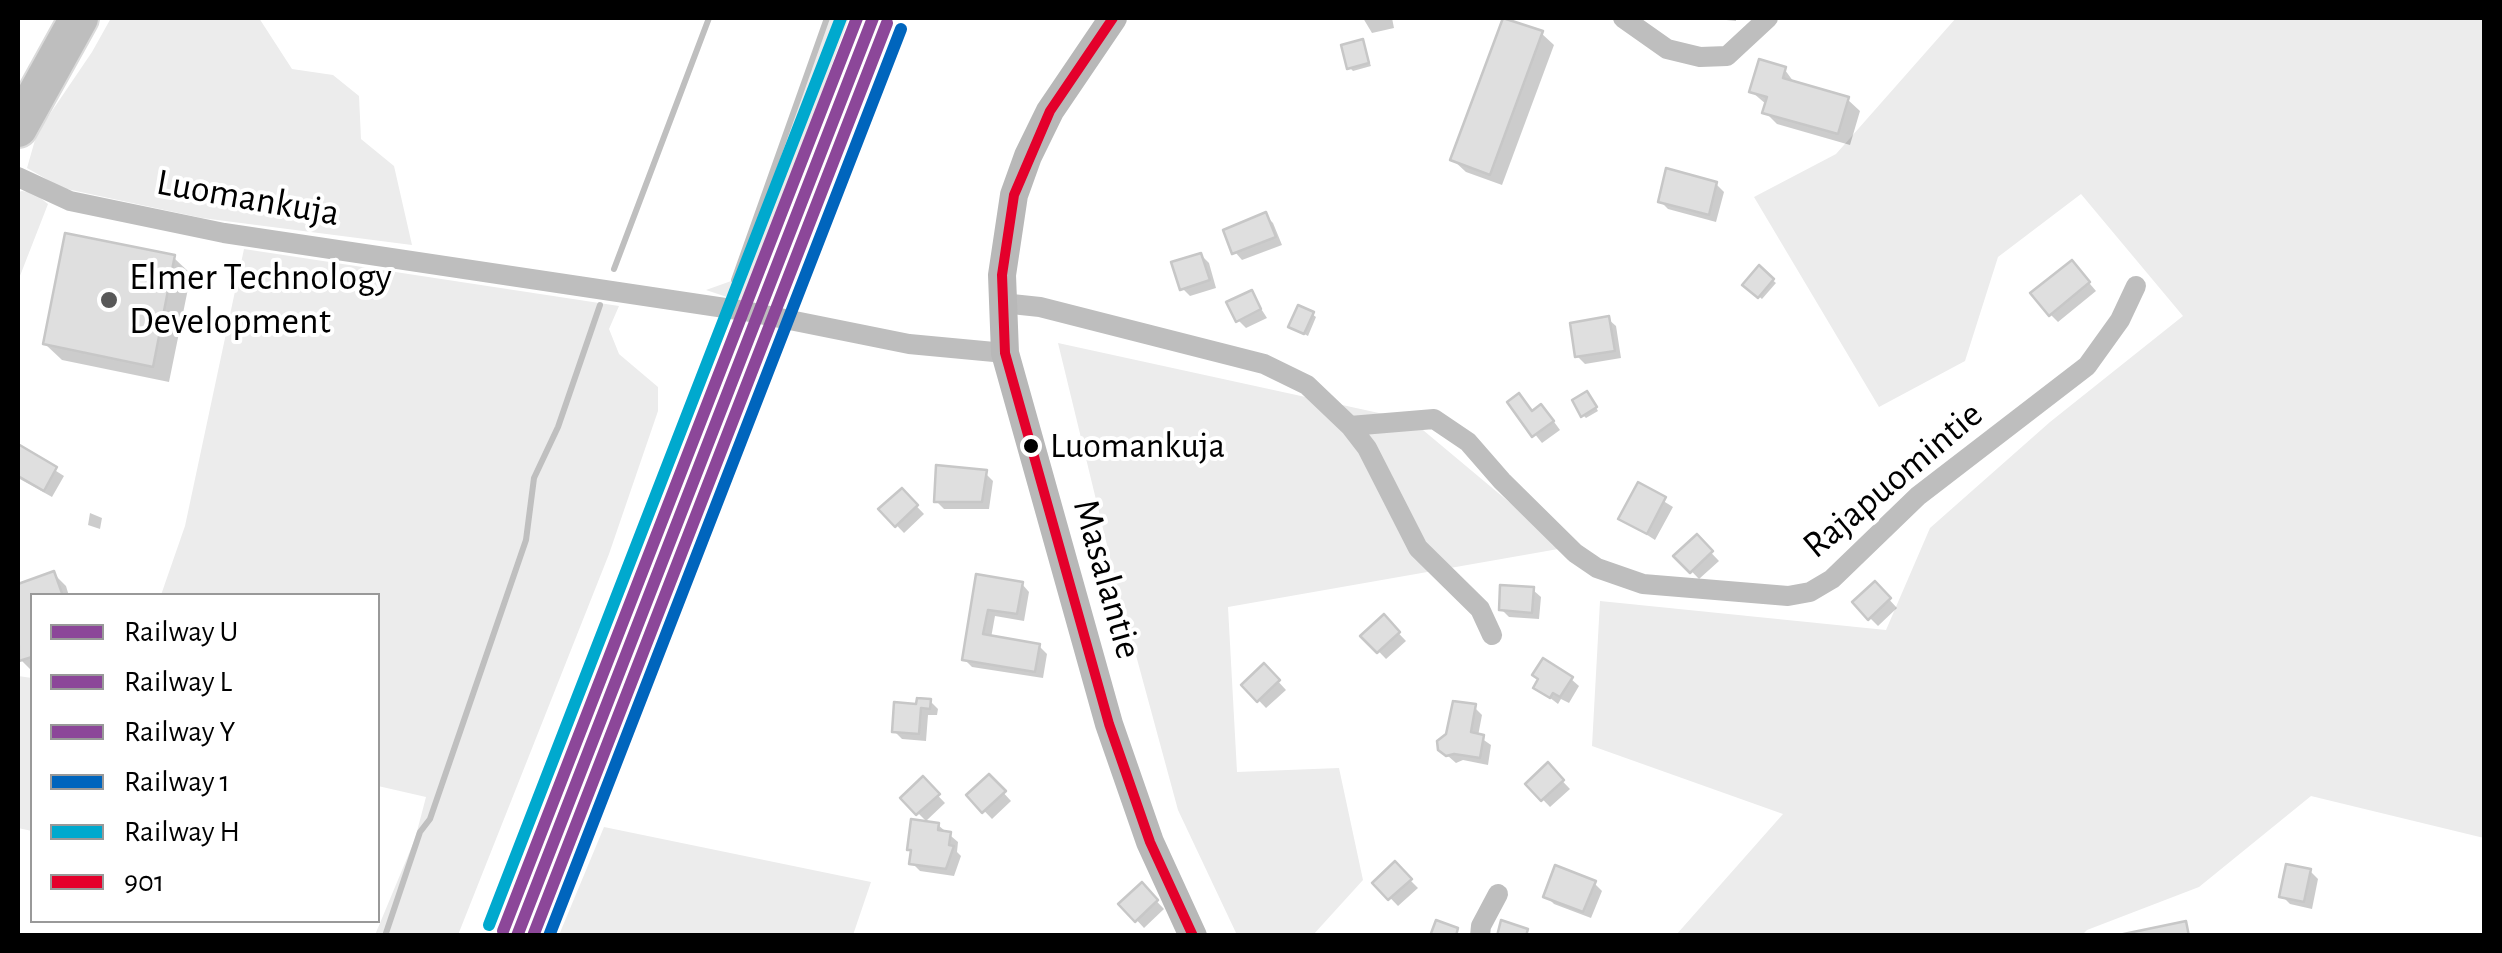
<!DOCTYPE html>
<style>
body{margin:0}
#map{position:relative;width:2502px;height:953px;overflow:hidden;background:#fff;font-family:"Alegreya Sans",sans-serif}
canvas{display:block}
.frame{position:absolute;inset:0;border:20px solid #000;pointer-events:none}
.legend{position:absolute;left:30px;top:593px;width:350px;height:330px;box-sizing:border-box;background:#fff;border:2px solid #999;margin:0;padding:12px 18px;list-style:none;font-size:30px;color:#000}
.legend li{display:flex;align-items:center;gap:20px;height:50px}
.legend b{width:50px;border:2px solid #999}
</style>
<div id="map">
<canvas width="2502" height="953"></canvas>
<div class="frame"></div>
<ul class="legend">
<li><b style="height:12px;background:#8c4799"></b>Railway U</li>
<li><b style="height:12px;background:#8c4799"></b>Railway L</li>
<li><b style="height:12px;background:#8c4799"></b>Railway Y</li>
<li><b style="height:12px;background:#0065bd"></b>Railway 1</li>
<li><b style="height:12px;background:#00a9ce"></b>Railway H</li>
<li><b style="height:12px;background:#e4002b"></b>901</li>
</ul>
</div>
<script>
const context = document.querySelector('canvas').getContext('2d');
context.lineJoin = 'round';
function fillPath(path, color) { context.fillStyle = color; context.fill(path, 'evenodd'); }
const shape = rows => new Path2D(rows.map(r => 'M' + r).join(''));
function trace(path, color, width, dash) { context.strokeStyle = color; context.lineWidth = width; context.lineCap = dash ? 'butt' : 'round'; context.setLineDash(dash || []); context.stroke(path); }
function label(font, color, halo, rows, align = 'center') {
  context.font = font + ' "Alegreya Sans",sans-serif'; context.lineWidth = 8; context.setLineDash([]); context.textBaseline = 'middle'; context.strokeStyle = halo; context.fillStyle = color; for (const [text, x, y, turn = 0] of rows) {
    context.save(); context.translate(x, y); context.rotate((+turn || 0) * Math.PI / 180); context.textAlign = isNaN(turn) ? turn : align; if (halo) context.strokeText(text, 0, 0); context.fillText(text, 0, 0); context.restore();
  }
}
fillPath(shape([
 [111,18,259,18,292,69,333,75,359,96,361,139,394,166,412,245,202,218,62,188,27,168,37,133,92,52],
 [827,18,849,18,745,303,706,290,734,280],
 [1956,18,2484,18,2484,838,2311,796,2199,887,2087,930,2082,935,1676,935,1783,814,1592,746,1600,601,1886,630,1930,528,2050,422,2183,316,2081,194,1998,257,1965,361,1879,407,1754,197,1836,154],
 [22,191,34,193,48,204,18,281,18,192],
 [244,249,619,306,609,329,619,354,658,387,658,411,609,554,458,935,375,935,415,839,426,797,378,786,378,596,161,595,185,526],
 [1058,343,1411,420,1564,548,1228,607,1237,772,1339,768,1363,880,1313,935,1237,935,1178,810,1115,578],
 [18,676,32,678,32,831,18,828],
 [604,827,871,882,853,935,559,935]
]), '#ececec');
fillPath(shape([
 [1363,18,1392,18,1394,28,1372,33],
 [1707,18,1736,18,1736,21],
 [1541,33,1554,45,1502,185,1466,172,1453,160],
 [1362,42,1371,66,1353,71,1349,67],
 [1785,70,1796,85,1847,99,1860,111,1850,145,1777,124,1765,112,1767,105,1752,92],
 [1716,184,1724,192,1716,222,1668,209,1660,201],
 [1265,215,1273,223,1282,245,1242,260,1235,252],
 [1201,255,1209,263,1216,288,1190,296,1182,288],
 [174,258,191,274,169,382,62,360,45,344],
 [1759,269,1776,283,1762,299,1745,285],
 [2079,271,2096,291,2058,322,2050,314],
 [1251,293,1267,318,1246,328,1238,320],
 [1312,314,1316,317,1308,336,1291,327],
 [1608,319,1616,326,1621,358,1585,364,1577,356],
 [1590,397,1598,411,1586,418,1583,415],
 [1510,403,1533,413,1549,415,1560,430,1542,443],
 [18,447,64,476,52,497,18,478],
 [985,473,993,481,989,509,944,509,936,501],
 [1639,486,1673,507,1655,540,1621,518],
 [902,491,924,514,904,533,882,510],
 [90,513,102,518,100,529,88,525],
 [1697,538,1719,561,1699,579,1677,556],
 [54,574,66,586,69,596,32,596,32,671,21,660,18,649,18,587],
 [978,577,1022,584,1029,592,1024,621,995,616,991,638,1039,646,1047,654,1043,678,972,667,964,659],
 [1875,584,1897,608,1878,626,1855,603],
 [1533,590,1541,597,1539,619,1509,617,1501,609],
 [1384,618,1406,641,1386,659,1364,636],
 [1264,666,1286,690,1266,708,1244,685],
 [1571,679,1579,686,1569,703,1561,699,1558,704,1536,687],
 [930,701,938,709,937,715,928,715,926,741,902,739,894,731,918,706],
 [1474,707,1482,715,1478,736,1491,745,1488,765,1463,760,1456,763,1440,749],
 [1548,766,1570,789,1550,807,1528,784],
 [989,777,1011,801,992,819,970,796],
 [923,780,945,803,926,821,903,798],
 [938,825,958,842,957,852,961,856,954,876,920,871,912,863,913,853,909,849],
 [1395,865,1418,888,1398,906,1376,883],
 [2310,871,2318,879,2312,909,2290,904,2282,896],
 [1594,883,1602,891,1591,918,1554,904,1546,896],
 [1142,886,1164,909,1144,928,1122,904]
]), '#0003');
trace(shape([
 [614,269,709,18],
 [734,280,827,18],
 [385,936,420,832,430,819,526,540,534,478,558,427,600,305]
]), '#bfbfbf', 6);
const building = shape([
 [1503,18,1543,31,1490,175,1450,160,1503,18],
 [1363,39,1369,63,1347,69,1341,45,1363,39],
 [1759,59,1786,67,1783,78,1849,97,1838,134,1762,113,1767,97,1749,92,1759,59],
 [1666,168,1717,182,1709,215,1658,202,1666,168],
 [1266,212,1276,237,1232,254,1223,230,1266,212],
 [65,233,175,255,153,367,43,344,65,233],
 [1201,253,1210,280,1180,290,1171,262,1201,253],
 [2072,260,2090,282,2049,316,2030,293,2072,260],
 [1759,265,1774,279,1758,298,1742,285,1759,265],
 [1252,290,1261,309,1236,322,1226,302,1252,290],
 [1298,305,1314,312,1304,334,1288,327,1298,305],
 [1609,316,1615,351,1575,357,1570,323,1609,316],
 [1587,391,1597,407,1581,417,1572,400,1587,391],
 [1519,393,1532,411,1541,404,1554,421,1532,437,1507,402,1519,393],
 [18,444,57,467,44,491,18,476,18,444],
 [936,465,987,470,982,502,934,502,936,465],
 [1638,482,1666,497,1647,534,1618,519,1638,482],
 [902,488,918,505,895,527,878,509,902,488],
 [1697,534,1713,551,1690,573,1673,556,1697,534],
 [54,571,63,596,32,596,32,657,19,661,18,584,54,571],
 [976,574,1023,582,1017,614,988,610,983,634,1040,644,1035,672,962,660,976,574],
 [1875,581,1891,598,1868,620,1852,602,1875,581],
 [1500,585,1534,587,1532,613,1499,610,1500,585],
 [1384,614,1400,632,1377,653,1360,636,1384,614],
 [1543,658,1573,677,1560,697,1553,693,1550,698,1533,688,1538,679,1532,675,1543,658],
 [1264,663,1280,680,1257,702,1241,685,1264,663],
 [917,698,931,699,930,709,921,708,919,734,892,732,894,702,916,704,917,698],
 [1453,701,1476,704,1471,732,1484,735,1480,758,1454,754,1446,756,1438,750,1437,741,1446,734,1453,701],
 [1548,762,1564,780,1541,801,1525,784,1548,762],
 [989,774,1006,791,982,813,966,795,989,774],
 [923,776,940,794,916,815,900,798,923,776],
 [911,819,939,823,938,830,951,832,949,845,954,846,946,869,909,864,911,850,907,850,911,819],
 [1395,861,1412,879,1388,900,1372,883,1395,861],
 [2286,864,2311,869,2304,902,2279,897,2286,864],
 [1555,865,1596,881,1583,912,1543,897,1555,865],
 [1142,882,1158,900,1135,922,1118,904,1142,882],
 [1436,920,1458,928,1456,936,1430,936,1436,920],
 [1501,920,1528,929,1526,936,1497,936,1501,920],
 [2186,921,2189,936,2114,936,2186,921]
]);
fillPath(building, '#dfdfdf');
trace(building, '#c7c7c7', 2.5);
const highway = shape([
 [18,128,79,18]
]);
trace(highway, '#dbdbdb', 42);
trace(shape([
 [1623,18,1667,49,1700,57,1727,56,1768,18],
 [18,177,70,201,224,233,745,311,909,344,1005,353],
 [1002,303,1040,307,1264,364,1307,385,1350,426,1434,419,1468,442,1502,481,1575,553,1597,568,1643,584,1788,596,1810,592,1832,579,1918,496,2087,366,2120,320,2136,286],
 [1350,426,1367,448,1418,548,1480,609,1492,635],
 [1480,936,1481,926,1498,894]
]), '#bebebe', 20);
trace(shape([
 [1113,18,1050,111,1028,156,1014,195,1002,275,1005,353,1109,724,1150,842,1193,936]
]), '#b8b8b8', 28);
trace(highway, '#bebebe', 38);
trace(shape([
 [1113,18,1050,111,1014,195,1002,275,1005,353,1109,724,1150,842,1193,936]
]), '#e4002b', 10);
trace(shape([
 [517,936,873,18]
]), '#8c4799', 12);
trace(shape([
 [533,936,887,23]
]), '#8c4799', 12);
trace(shape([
 [503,931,857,18]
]), '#8c4799', 12);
trace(shape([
 [549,936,901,29]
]), '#0065bd', 12);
trace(shape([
 [489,925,841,18]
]), '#00a9ce', 12);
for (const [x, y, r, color] of [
 [109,300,10,"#595959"],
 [1031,446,9,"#000"]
]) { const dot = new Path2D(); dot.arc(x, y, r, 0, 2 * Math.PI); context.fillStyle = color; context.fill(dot); trace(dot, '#fff', 4); }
label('36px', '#000', '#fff', [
 ["Luomankuja",1050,446]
], 'left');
label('38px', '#000', '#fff', [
 ["Luomankuja",248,198,10],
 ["Rajapuomintie",1893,480,-40],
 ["Masalantie",1107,579,74]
]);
label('38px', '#000', '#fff', [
 ["Elmer Technology",129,278],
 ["Development",129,322]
], 'left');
</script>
